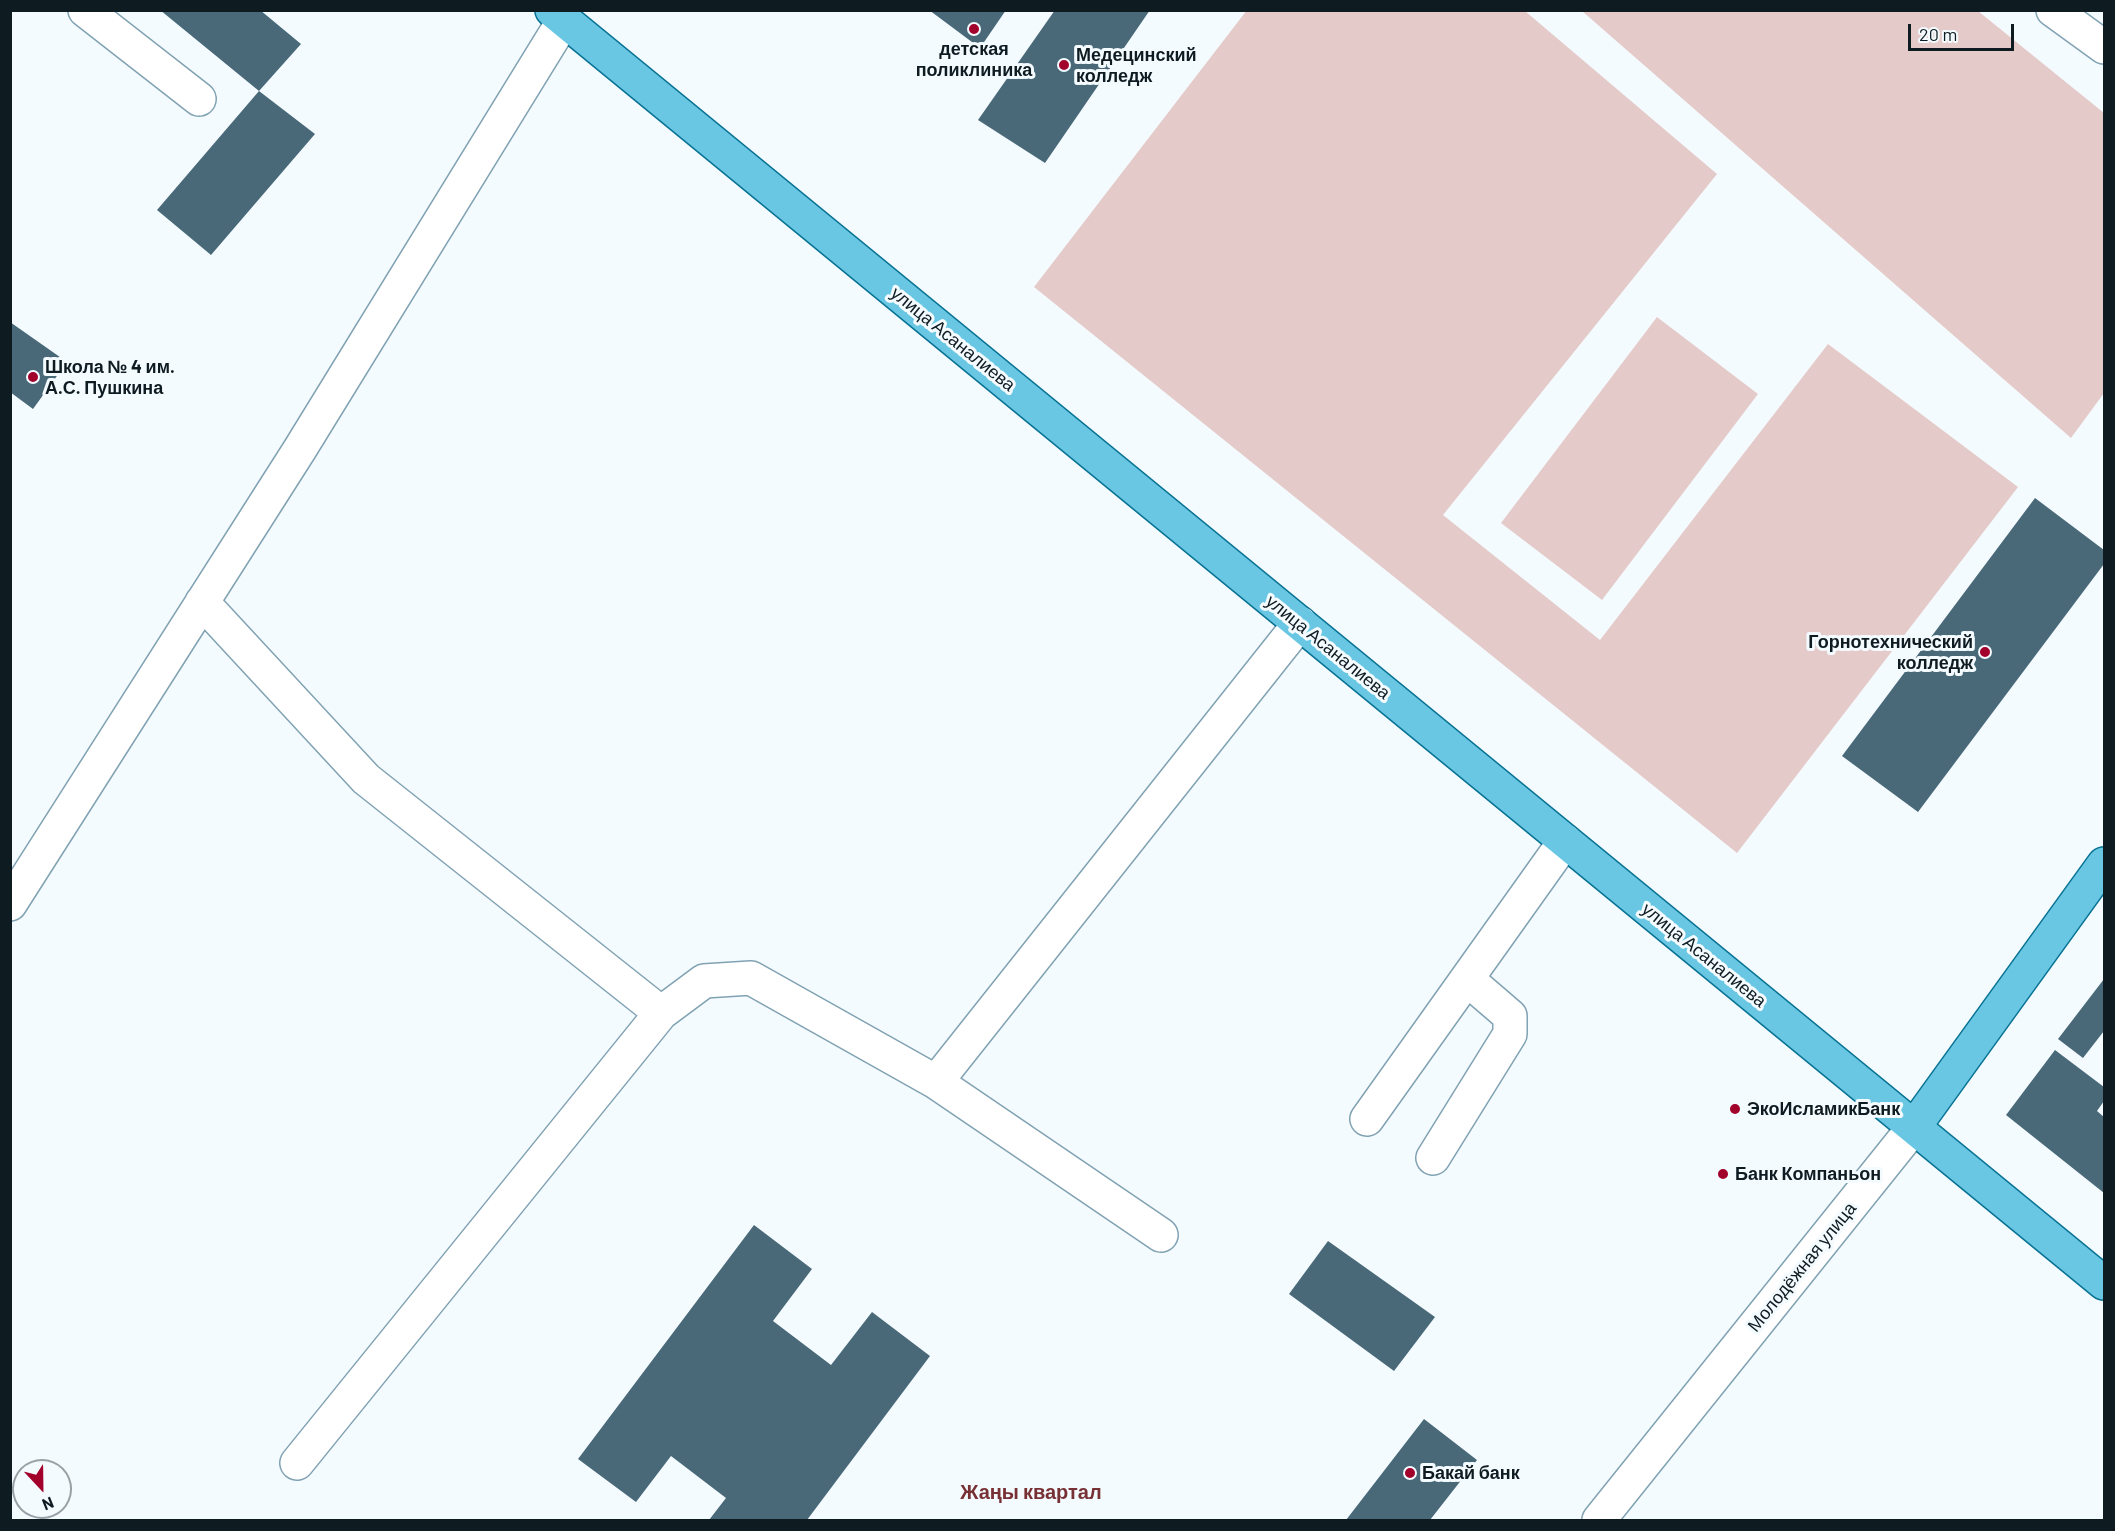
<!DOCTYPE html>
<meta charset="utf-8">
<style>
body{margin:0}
#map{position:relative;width:2115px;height:1531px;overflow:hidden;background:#f4fbff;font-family:Barlow,sans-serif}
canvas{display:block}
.frame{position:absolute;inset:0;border:12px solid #0e1b21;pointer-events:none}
.north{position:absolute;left:12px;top:1459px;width:60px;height:60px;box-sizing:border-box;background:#f4fbff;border:2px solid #98a1a6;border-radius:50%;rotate:158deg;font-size:16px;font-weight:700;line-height:24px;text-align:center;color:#0e1b21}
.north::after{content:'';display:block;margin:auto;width:21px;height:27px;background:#a1012a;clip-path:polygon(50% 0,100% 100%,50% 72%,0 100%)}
.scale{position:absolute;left:1908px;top:24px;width:106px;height:27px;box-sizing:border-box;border:3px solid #0e1b21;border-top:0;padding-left:8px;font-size:18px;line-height:21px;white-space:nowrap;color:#0e1b21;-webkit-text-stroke:4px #f4fbff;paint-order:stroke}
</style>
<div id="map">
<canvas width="2115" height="1531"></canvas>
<div class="frame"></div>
<div class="north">N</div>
<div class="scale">20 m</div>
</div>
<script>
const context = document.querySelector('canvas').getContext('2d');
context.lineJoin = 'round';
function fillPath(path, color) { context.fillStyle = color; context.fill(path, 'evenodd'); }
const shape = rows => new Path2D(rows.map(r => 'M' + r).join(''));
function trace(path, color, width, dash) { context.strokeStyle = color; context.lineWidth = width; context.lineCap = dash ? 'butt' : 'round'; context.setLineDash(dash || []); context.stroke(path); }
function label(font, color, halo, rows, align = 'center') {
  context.font = font + ' Barlow,sans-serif'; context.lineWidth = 6; context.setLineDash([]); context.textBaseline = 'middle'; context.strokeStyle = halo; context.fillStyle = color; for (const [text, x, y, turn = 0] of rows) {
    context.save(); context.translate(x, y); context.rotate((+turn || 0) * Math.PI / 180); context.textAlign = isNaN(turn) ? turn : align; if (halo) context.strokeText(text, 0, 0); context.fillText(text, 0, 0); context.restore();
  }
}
fillPath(shape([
 [1247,10,1525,11,1717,174,1443,515,1600,640,1828,344,2018,487,1737,853,1034,287],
 [1582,11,1978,11,2104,113,2104,393,2071,438],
 [1657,317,1758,394,1602,600,1501,523]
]), '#e4cac9');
fillPath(shape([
 [160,10,260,10,301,44,259,91],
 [929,10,1006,10,980,48],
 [1055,10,1150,10,1045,163,978,120],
 [259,91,315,134,211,255,157,210],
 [10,322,67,362,33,409,10,392],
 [2035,498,2104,550,2104,564,1918,812,1842,756],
 [2104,979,2104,1031,2083,1058,2058,1039],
 [2055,1050,2104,1087,2104,1101,2097,1111,2104,1117,2104,1193,2006,1115],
 [754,1225,812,1269,773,1321,831,1365,872,1312,930,1356,807,1520,709,1520,726,1498,671,1456,636,1502,578,1459],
 [1328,1241,1435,1317,1394,1371,1289,1294],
 [1424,1419,1477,1460,1430,1520,1346,1520]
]), '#496978');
const minor = shape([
 [85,10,199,99],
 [2053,10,2104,47],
 [202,602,366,779,661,1013],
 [10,904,300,449,564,20],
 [936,1082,1300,623],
 [1367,1119,1565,841],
 [1433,1158,1510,1034,1510,1016,1467,979],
 [297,1463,661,1013,704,981,751,978,936,1082,1161,1235],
 [1599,1520,1914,1127]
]);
const major = shape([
 [552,10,2104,1283],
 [1914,1127,2104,864]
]);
trace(minor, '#81a2b2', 36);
trace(major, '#087293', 36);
trace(minor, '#fff', 33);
trace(major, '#69c7e3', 33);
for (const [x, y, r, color] of [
 [974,29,6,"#a1012a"],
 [1064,65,6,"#a1012a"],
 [33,377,6,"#a1012a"],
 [1985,652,6,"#a1012a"],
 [1735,1109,6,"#a1012a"],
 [1723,1174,6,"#a1012a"],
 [1410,1473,6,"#a1012a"]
]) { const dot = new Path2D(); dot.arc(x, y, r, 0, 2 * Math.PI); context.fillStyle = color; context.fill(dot); trace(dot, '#f4fbff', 2); }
label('bold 18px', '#0e1b21', '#f4fbff', [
 ["детская",974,49,"center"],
 ["поликлиника",974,70,"center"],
 ["Медецинский",1076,55],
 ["колледж",1076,76],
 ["Школа № 4 им.",45,367],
 ["А.С. Пушкина",45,388],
 ["Горнотехнический",1973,642,"right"],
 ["колледж",1973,663,"right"],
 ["ЭкоИсламикБанк",1747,1109],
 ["Банк Компаньон",1735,1174],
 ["Бакай банк",1422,1473]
], 'left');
label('18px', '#0e1b21', '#f4fbff', [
 ["улица Асаналиева",953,339,39],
 ["улица Асаналиева",1328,647,39],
 ["улица Асаналиева",1704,955,39],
 ["Молодёжная улица",1802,1267,-51]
]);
label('bold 20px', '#773034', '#f4fbff', [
 ["Жаңы квартал",1031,1492]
]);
</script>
